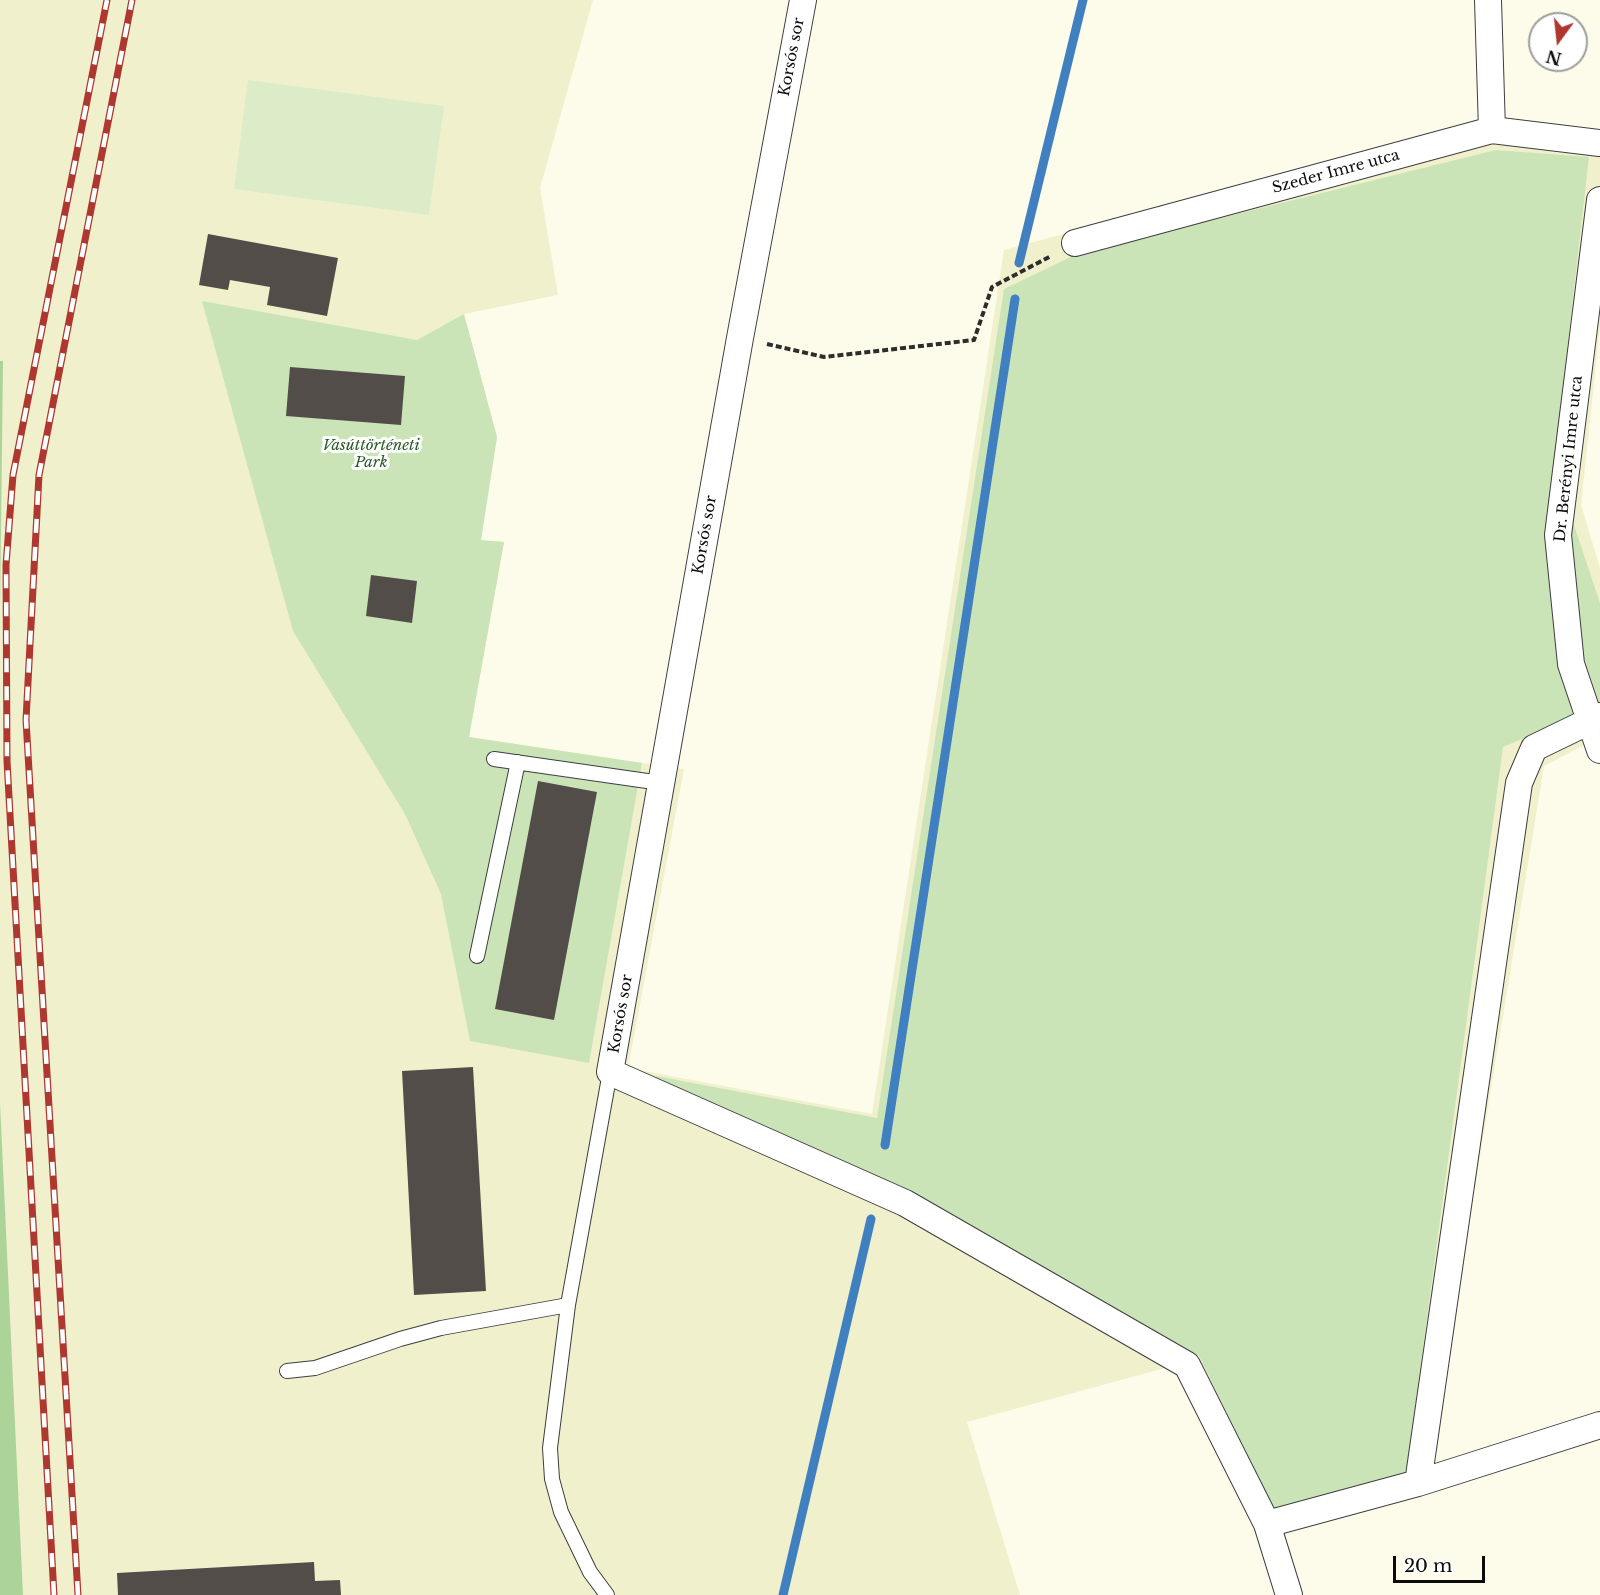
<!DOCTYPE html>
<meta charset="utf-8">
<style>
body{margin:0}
#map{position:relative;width:1600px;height:1595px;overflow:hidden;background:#fdfcea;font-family:"Libre Baskerville",serif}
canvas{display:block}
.north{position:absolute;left:1528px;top:12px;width:60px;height:60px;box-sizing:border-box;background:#fff;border:2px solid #9d9d9d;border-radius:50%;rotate:195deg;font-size:16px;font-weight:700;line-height:24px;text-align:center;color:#0b0b0b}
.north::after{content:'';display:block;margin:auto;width:21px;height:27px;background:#ae3730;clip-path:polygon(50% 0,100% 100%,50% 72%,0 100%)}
.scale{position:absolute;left:1393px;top:1556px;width:92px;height:27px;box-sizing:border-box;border:3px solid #0b0b0b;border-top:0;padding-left:8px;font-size:18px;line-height:21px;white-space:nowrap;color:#0b0b0b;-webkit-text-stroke:4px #fff;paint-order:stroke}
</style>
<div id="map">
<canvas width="1600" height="1595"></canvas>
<div class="north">N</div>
<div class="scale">20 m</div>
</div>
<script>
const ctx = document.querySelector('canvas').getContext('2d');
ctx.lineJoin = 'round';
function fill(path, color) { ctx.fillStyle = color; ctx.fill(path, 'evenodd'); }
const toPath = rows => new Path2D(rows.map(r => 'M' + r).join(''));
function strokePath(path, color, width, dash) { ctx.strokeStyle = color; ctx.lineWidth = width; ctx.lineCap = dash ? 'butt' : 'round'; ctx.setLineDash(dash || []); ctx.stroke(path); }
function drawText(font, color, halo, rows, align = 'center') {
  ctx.font = font + ' "Libre Baskerville",serif'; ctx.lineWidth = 6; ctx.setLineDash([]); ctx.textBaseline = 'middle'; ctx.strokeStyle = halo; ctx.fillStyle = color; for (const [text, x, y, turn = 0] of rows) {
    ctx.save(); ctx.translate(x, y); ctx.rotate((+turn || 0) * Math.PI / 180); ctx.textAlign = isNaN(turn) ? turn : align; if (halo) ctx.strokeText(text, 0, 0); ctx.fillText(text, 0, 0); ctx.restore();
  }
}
fill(toPath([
 [0,0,593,0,540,188,558,295,464,314,497,437,481,540,504,542,469,737,684,769,628,1068,872,1114,1004,250,1482,122,1600,131,1600,326,1581,505,1600,568,1600,737,1544,766,1425,1491,1261,1537,1176,1365,967,1422,1020,1595,0,1595]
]), '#f0f0cd');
fill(toPath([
 [1496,150,1589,157,1554,465,1600,603,1600,706,1503,747,1406,1476,1274,1508,1199,1356,914,1193,653,1087,656,1076,877,1118,1004,289,1079,253],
 [202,301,417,340,464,314,497,437,481,540,504,542,469,737,642,763,589,1063,470,1041,441,894,405,814,293,631]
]), '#cae4b8');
fill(toPath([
 [0,361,3,361,0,613],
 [0,1103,23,1595,0,1595]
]), '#acd398');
fill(toPath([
 [248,80,444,106,429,215,234,189]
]), '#dcecc8');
strokePath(toPath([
 [1019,263,1083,0],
 [885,1145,1015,299],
 [783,1595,871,1219]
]), '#4180c0', 9);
fill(toPath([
 [208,234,338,258,327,316,267,305,270,287,230,280,228,290,199,285],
 [290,367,405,376,401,425,286,416],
 [371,575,417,581,412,623,366,616],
 [538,781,597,792,554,1020,495,1009],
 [473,1067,486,1291,414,1295,402,1071],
 [314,1562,315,1581,340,1580,341,1595,118,1595,117,1573]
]), '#524d48');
const lane = toPath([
 [494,759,661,783],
 [477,956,518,762],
 [287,1371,315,1368,400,1339,441,1328,568,1305],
 [607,1595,590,1572,561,1512,552,1479,550,1448,568,1305,610,1072]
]);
const street = toPath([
 [803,0,740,338,610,1072,905,1203,1187,1365,1267,1524,1289,1595],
 [1488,0,1492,130],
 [1600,200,1558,535,1571,664,1600,750],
 [1075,243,1492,130,1600,143],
 [1418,1483,1519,783,1534,748,1600,716],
 [1267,1524,1418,1483,1600,1425]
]);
strokePath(lane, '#3e3e3e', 16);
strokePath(street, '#3e3e3e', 28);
strokePath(toPath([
 [767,344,824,357,974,340,992,287,1051,256]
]), '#2d2d2d', 4, [6, 3]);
strokePath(lane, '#fff', 14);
strokePath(street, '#fff', 26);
const rail = toPath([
 [54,1595,7,761,6,565,13,475,107,0],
 [78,1595,26,720,39,475,132,0]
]);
strokePath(rail, '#ae3730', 7);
strokePath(rail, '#fff', 4.5, [14]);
drawText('15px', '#0b0b0b', '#fff', [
 ["Korsós sor",792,57,-79],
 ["Szeder Imre utca",1336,172,-15],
 ["Dr. Berényi Imre utca",1569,459,-84],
 ["Korsós sor",705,535,-80],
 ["Korsós sor",621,1014,-80]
]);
drawText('italic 15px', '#275c22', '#fff', [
 ["Vasúttörténeti",371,446],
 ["Park",371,463]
]);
</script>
